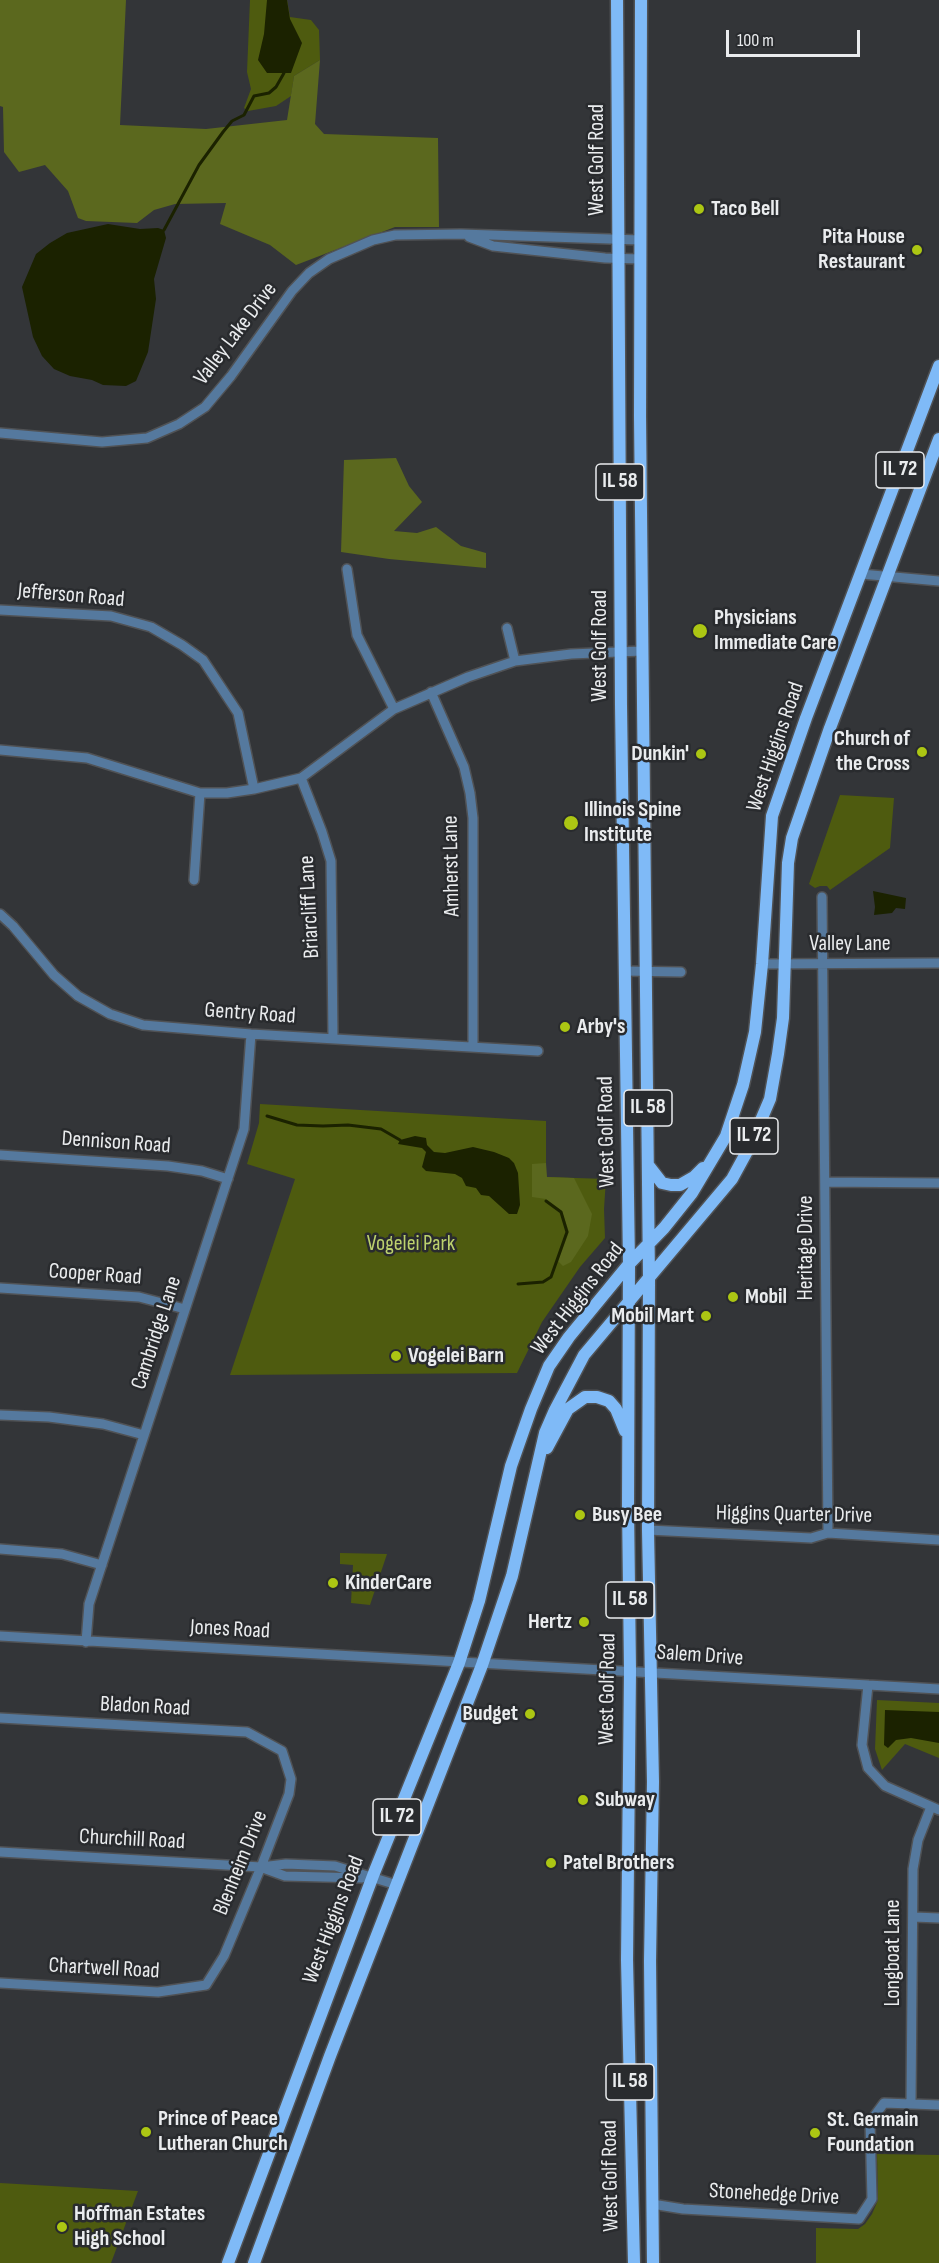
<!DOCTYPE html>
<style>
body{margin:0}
#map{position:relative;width:939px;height:2263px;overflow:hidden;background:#333538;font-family:"Sofia Sans Condensed",sans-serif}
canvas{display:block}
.scale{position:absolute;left:726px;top:30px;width:134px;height:27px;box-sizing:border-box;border:3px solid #eaecee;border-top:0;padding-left:8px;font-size:18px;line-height:21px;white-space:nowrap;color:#eaecee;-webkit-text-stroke:4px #292b2e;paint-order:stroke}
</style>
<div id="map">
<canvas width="939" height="2263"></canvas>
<div class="scale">100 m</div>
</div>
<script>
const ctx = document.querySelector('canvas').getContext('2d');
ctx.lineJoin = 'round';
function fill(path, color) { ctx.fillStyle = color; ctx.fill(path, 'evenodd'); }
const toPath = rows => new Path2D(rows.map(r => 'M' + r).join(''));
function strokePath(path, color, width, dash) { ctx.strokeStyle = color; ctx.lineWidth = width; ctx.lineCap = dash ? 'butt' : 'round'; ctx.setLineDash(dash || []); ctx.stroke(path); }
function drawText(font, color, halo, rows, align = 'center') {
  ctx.font = font + ' "Sofia Sans Condensed",sans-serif'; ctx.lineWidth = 5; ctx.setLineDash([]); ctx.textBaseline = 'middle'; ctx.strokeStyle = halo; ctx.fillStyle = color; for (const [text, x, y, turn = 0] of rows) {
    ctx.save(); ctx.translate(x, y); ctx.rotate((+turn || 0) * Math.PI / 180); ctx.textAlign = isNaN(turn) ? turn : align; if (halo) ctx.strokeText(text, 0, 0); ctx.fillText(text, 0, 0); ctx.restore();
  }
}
fill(toPath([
 [250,0,287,0,290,17,311,20,319,30,320,60,294,76,291,96,276,106,248,111,244,108,251,89,247,72],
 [840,795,894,798,890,848,830,890,827,886,820,886,815,888,809,884],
 [260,1104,546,1121,546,1177,606,1179,604,1209,605,1238,580,1267,542,1322,517,1373,230,1375,295,1179,247,1164,259,1123],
 [340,1553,387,1554,370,1605,351,1603,353,1565,340,1564],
 [877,1700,939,1703,939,1758,905,1744,882,1770,875,1749],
 [877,2154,939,2155,939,2263,816,2263,816,2228,858,2229,865,2224,872,2214,878,2200],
 [0,2183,138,2191,111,2263,0,2263]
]), '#4e5b0f');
fill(toPath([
 [0,0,126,0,120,125,206,129,287,120,294,76,320,60,315,124,324,134,438,138,439,227,395,227,296,265,270,245,220,224,226,203,175,204,154,210,137,223,86,221,78,218,68,191,45,165,19,172,4,152,3,107,0,106],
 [396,458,409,486,422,502,394,531,417,533,436,527,461,546,486,553,486,568,389,559,341,552,344,460],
 [546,1163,547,1177,574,1178,592,1214,588,1236,571,1262,563,1266,558,1261,569,1232,562,1211,546,1199,532,1197,532,1164]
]), '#5b681e');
fill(toPath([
 [267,0,287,0,290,19,302,43,291,73,267,73,258,60,264,34],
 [108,224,140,229,158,228,164,230,166,238,154,279,156,299,148,352,136,381,126,386,103,385,92,380,70,376,54,369,42,356,33,337,22,287,36,254,50,243,67,233],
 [873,891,906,898,905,909,896,908,892,913,874,915,875,907],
 [415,1136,426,1138,427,1145,434,1152,445,1153,473,1147,494,1152,509,1158,514,1163,518,1173,520,1205,517,1214,509,1214,489,1196,481,1195,476,1188,466,1186,462,1178,455,1174,426,1171,422,1167,426,1152,422,1148,398,1144,400,1140],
 [885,1710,939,1712,939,1743,911,1738,896,1740,888,1748,884,1745]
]), '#1b2200');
strokePath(toPath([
 [744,212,772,213],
 [164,230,199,165,223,132,232,121,244,115,254,96,269,93,276,87,284,73],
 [267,1116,297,1125,323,1126,348,1125,381,1129,400,1140],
 [518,1284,543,1282,551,1277,567,1232,561,1212,546,1201]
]), '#1b2200', 3);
const minor = toPath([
 [469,237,493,246,605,258,640,259],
 [0,433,102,442,147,438,179,424,205,407,231,376,292,291,309,273,329,259,373,240,395,235,461,234,640,240],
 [347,569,357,635,394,709],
 [861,574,939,581],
 [0,610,111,616,151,627,182,645,203,660,238,713,254,789],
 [507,628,515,661],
 [431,692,464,767,470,793,473,818,473,1047],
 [0,750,87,758,200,793,227,793,254,789,301,778,394,709,468,677,515,661,571,654,642,651],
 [301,778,322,832,331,861,333,1038],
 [194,880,200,793],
 [822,897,828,1533],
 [0,914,13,926,54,975,78,996,110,1014,143,1025,251,1034,538,1051],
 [762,964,939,963],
 [625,971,681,972],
 [0,1155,168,1166,202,1171,228,1179],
 [825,1182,939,1183],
 [0,1288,139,1297,185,1309],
 [0,1415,49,1417,103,1424,144,1435],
 [648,1530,811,1538,828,1533,939,1540],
 [0,1549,62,1554,102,1565],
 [0,1636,939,1689],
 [86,1642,89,1604,244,1129,251,1034],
 [868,1685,862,1745,868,1768,885,1786,939,1810],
 [0,1718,247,1732,282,1751,291,1779,289,1794,261,1867,224,1956,206,1985,158,1992,0,1983],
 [0,1852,261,1867,286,1864,335,1866,397,1885],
 [263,1868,285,1876,362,1878],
 [914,1917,939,1918],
 [911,2103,913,1869,918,1840,931,1807],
 [652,2204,683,2209,859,2219,872,2199,870,2122,884,2103,939,2105]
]);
const major = toPath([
 [617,0,621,705,629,1264,628,1506,630,1671,627,1960,634,2263],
 [641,0,640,416,649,1279,648,1530,653,1782,650,1961,653,2263],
 [648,1165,662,1183,671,1185,680,1185,694,1177,703,1168],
 [547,1448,568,1409,585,1397,597,1397,609,1401,616,1409,625,1431],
 [228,2263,374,1873,459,1663,479,1601,511,1466,531,1409,549,1366,569,1337,629,1264,664,1228,692,1193,726,1136,743,1085,755,1032,762,964,772,816,806,718,939,366],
 [254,2263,330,2056,482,1665,512,1576,545,1433,555,1410,584,1355,732,1179,750,1146,770,1099,778,1054,783,1018,788,863,792,838,830,728,939,439]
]);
strokePath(minor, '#505255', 12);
strokePath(major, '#505255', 15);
strokePath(minor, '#55799e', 9);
strokePath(major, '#7fbaf7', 12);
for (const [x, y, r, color] of [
 [699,209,6,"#acc613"],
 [917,250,6,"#acc613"],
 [700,631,8,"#acc613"],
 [922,752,6,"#acc613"],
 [701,754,6,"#acc613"],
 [571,823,8,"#acc613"],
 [565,1027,6,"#acc613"],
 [733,1297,6,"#acc613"],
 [706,1316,6,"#acc613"],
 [396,1356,6,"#acc613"],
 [580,1515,6,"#acc613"],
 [333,1583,6,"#acc613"],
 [584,1622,6,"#acc613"],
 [530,1714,6,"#acc613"],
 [583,1800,6,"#acc613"],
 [551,1863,6,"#acc613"],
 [146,2132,6,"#acc613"],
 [815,2133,6,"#acc613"],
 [62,2227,6,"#acc613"]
]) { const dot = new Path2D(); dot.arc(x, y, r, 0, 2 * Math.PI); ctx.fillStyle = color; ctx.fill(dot); strokePath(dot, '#292b2e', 2); }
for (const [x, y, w] of [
 [900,470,48],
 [620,482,48],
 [648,1108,48],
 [754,1136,48],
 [630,1600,48],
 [397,1817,48],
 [630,2082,48]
]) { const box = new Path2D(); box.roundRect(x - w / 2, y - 18, w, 36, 4.5); ctx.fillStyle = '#292b2e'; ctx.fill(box); strokePath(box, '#eaecee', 1.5); }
drawText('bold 21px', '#eaecee', null, [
 ["IL 72",900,470],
 ["IL 58",620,482],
 ["IL 58",648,1108],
 ["IL 72",754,1136],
 ["IL 58",630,1600],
 ["IL 72",397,1817],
 ["IL 58",630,2082]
]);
drawText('22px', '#eaecee', '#292b2e', [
 ["West Golf Road",597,160,-90],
 ["Valley Lake Drive",236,334,-53],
 ["Jefferson Road",71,596,5],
 ["West Golf Road",600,646,-90],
 ["West Higgins Road",776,747,-71],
 ["Amherst Lane",452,866,-91],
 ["Briarcliff Lane",310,907,-93],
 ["Valley Lane",850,944],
 ["Gentry Road",250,1014,4],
 ["West Golf Road",607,1132,-91],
 ["Dennison Road",116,1143,4],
 ["Heritage Drive",806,1248,-90],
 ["Cooper Road",95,1275,4],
 ["West Higgins Road",578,1299,-52],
 ["Cambridge Lane",157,1333,-72],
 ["Higgins Quarter Drive",794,1515,1],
 ["Jones Road",230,1630,3],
 ["Salem Drive",700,1656,4],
 ["West Golf Road",608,1689,-89],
 ["Bladon Road",145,1707,3],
 ["Churchill Road",132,1840,3],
 ["Blenheim Drive",241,1863,-68],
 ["West Higgins Road",334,1920,-69],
 ["Longboat Lane",893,1953,-90],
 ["Chartwell Road",104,1969,3],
 ["West Golf Road",611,2176,-91],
 ["Stonehedge Drive",774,2195,3]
]);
drawText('bold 22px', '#eaecee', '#292b2e', [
 ["Taco Bell",711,209],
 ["Pita House",905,237,"right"],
 ["Restaurant",905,262,"right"],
 ["Physicians",714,618],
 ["Immediate Care",714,643],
 ["Church of",910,739,"right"],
 ["the Cross",910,764,"right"],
 ["Dunkin'",689,754,"right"],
 ["Illinois Spine",584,810],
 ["Institute",584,835],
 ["Arby's",577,1027],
 ["Mobil",745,1297],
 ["Mobil Mart",694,1316,"right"],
 ["Vogelei Barn",408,1356],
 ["Busy Bee",592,1515],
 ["KinderCare",345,1583],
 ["Hertz",572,1622,"right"],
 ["Budget",518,1714,"right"],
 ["Subway",595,1800],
 ["Patel Brothers",563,1863],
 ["Prince of Peace",158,2119],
 ["Lutheran Church",158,2144],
 ["St. Germain",827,2120],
 ["Foundation",827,2145],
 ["Hoffman Estates",74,2214],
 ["High School",74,2239]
], 'left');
drawText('22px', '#bcd16d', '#292b2e', [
 ["Vogelei Park",411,1244]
]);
</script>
